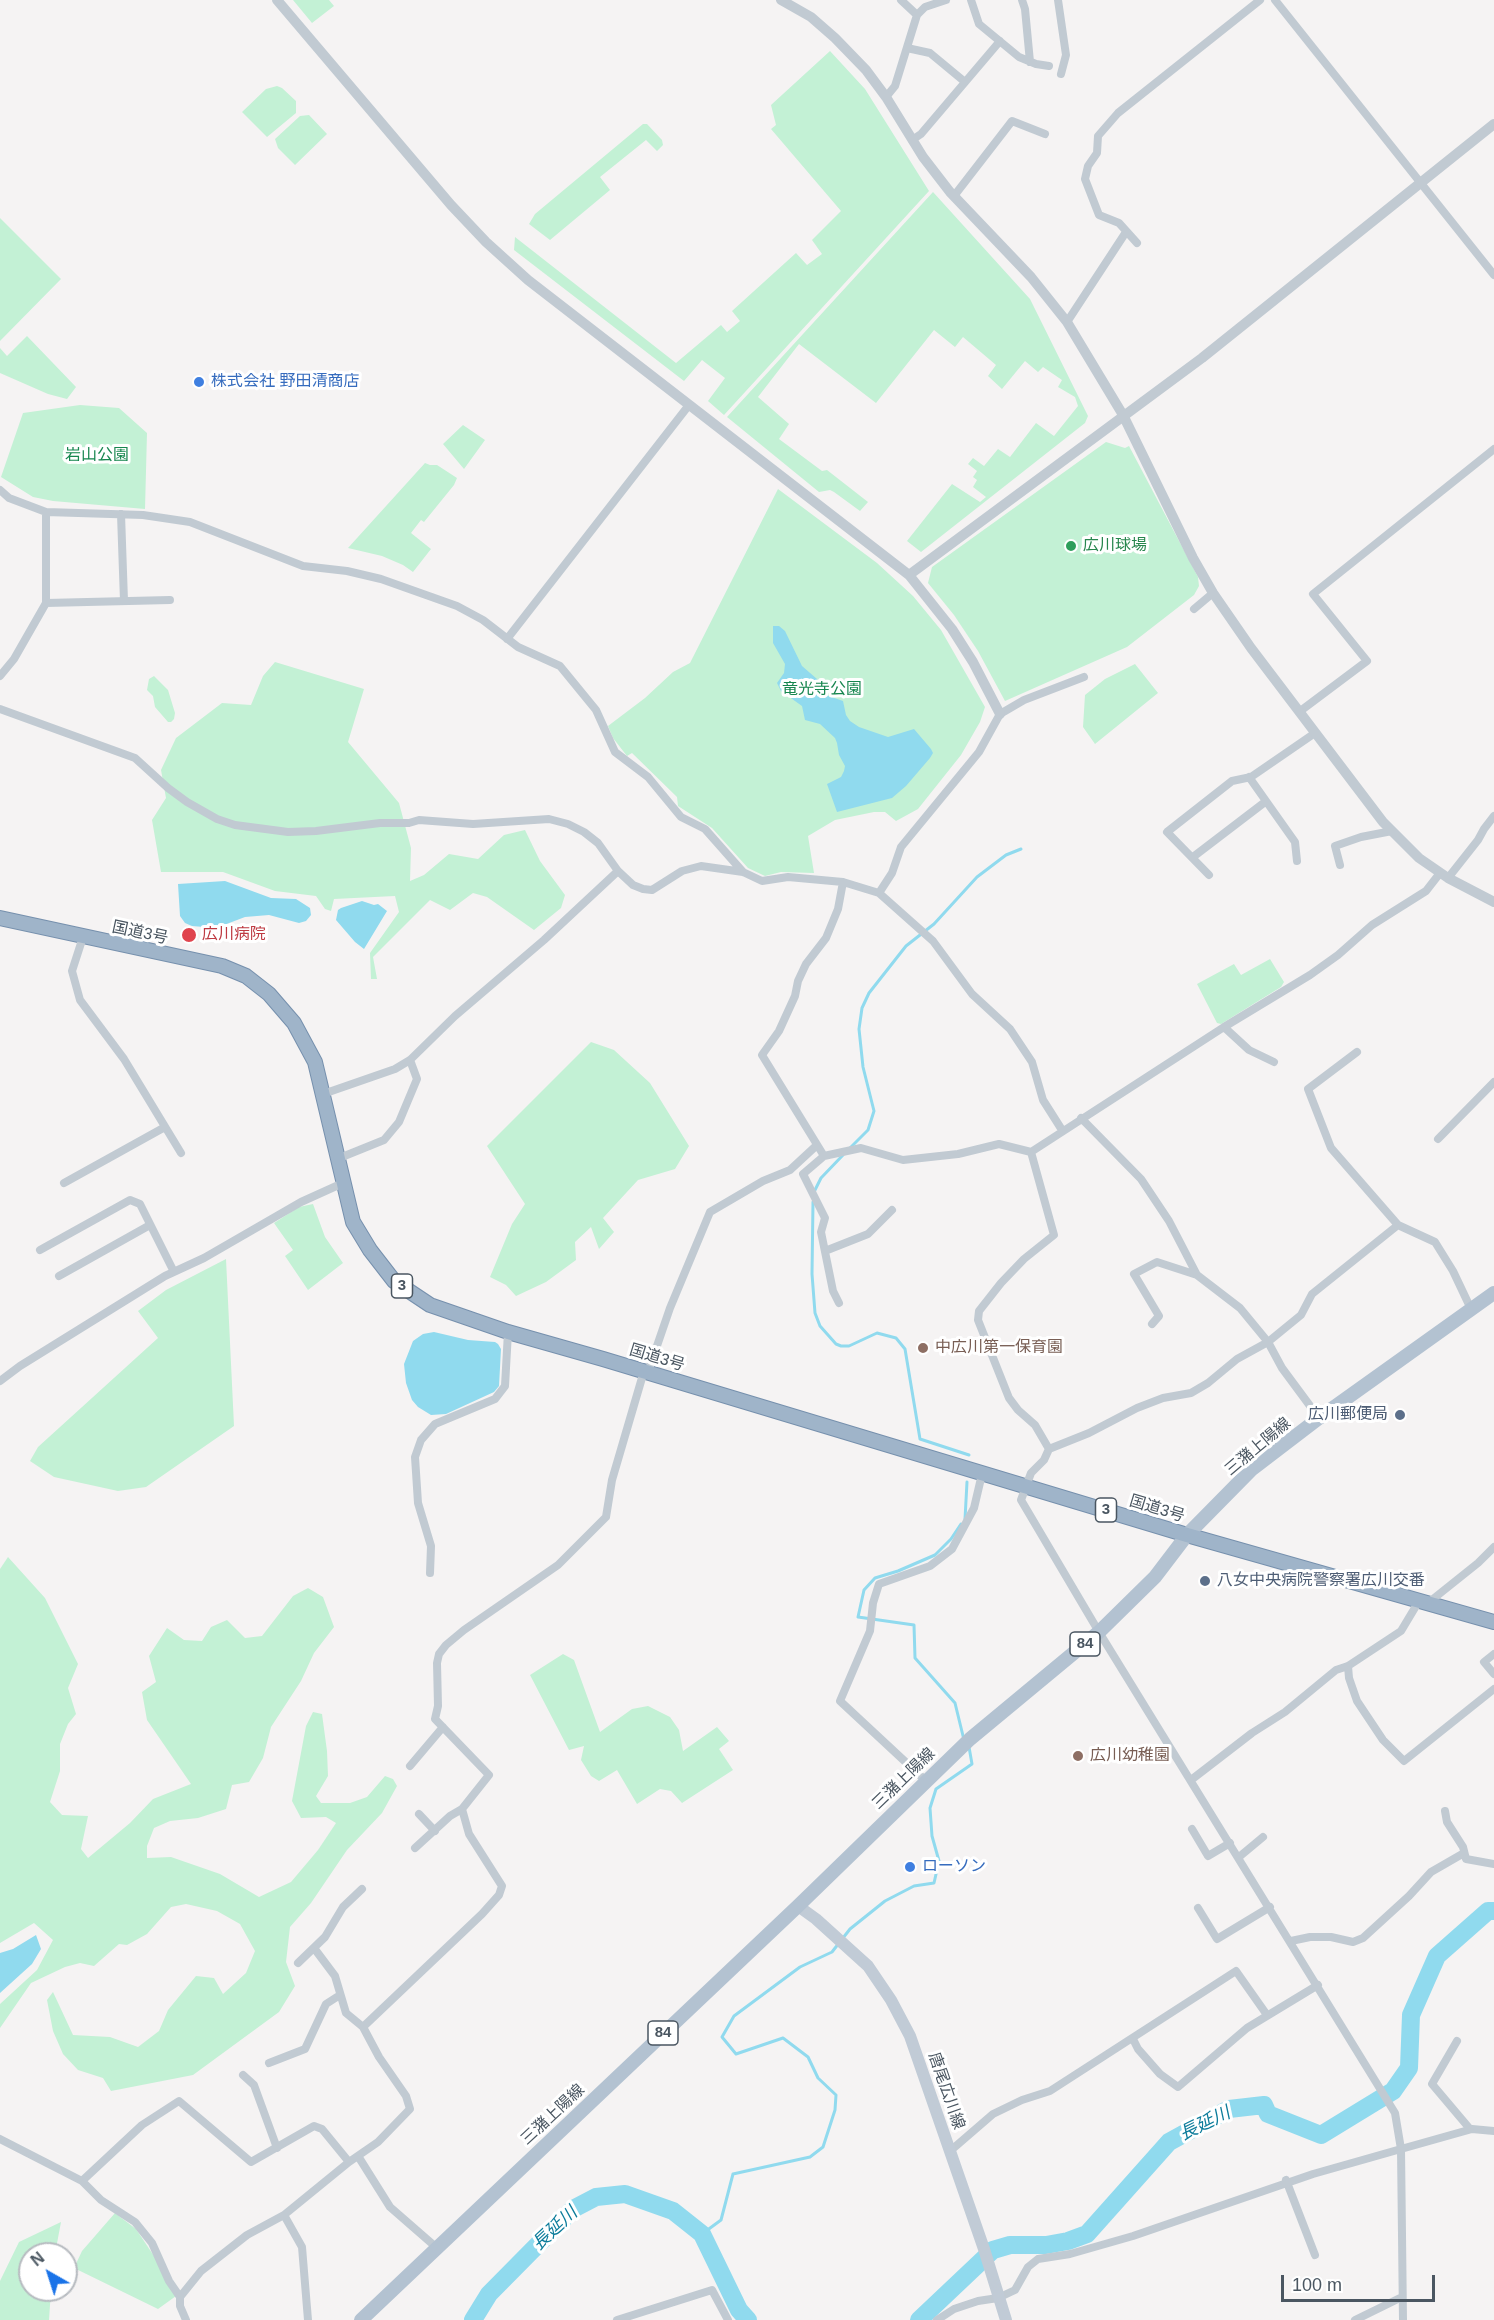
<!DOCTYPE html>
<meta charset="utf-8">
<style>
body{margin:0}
#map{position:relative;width:1494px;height:2320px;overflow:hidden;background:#f5f3f3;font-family:Helvetica,sans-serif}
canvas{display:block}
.north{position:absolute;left:18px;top:2242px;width:60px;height:60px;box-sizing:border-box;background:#fff;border:2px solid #b7bbc0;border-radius:50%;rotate:321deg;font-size:16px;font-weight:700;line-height:24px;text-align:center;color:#4a5661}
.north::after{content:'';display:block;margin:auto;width:21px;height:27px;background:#1a73e8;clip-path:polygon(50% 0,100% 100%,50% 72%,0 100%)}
.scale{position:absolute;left:1281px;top:2275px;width:154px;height:27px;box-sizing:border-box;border:3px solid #4a5661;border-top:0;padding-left:8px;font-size:18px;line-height:21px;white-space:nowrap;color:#4a5661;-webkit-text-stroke:4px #fff;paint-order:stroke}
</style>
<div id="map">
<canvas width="1494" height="2320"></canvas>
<div class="north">N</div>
<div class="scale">100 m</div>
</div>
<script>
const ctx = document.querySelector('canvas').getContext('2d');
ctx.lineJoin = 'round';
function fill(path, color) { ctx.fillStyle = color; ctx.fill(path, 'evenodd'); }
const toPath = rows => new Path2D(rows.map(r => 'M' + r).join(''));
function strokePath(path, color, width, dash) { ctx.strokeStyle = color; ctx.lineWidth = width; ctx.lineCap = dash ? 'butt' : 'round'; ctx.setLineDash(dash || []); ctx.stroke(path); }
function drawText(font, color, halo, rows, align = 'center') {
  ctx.font = font + ' Helvetica,"Noto Sans JP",sans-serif'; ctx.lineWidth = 6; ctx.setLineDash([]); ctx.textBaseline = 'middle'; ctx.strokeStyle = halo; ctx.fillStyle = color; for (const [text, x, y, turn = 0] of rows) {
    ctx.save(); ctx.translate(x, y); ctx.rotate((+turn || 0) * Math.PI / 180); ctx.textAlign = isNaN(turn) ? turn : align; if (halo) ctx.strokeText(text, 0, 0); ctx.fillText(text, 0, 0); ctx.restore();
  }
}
fill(toPath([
 [293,0,329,0,334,6,312,23],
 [830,51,865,89,929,191,724,415,708,401,725,378,702,360,684,381,514,250,515,237,676,363,721,325,727,332,740,321,732,311,796,253,807,265,822,254,812,240,841,211,771,129,776,125,771,105],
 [277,86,282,88,296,101,296,113,267,137,242,112,266,89],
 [309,115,327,134,295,165,278,148,275,139,300,116],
 [643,124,647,124,662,140,663,145,657,151,646,140,600,177,610,190,550,240,529,224,535,214],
 [933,192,1030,299,1088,416,1085,423,921,552,907,541,952,484,980,502,986,497,973,487,977,480,973,477,977,471,968,464,973,458,984,466,998,449,1010,457,1036,423,1054,436,1078,406,1075,397,1058,387,1062,380,1043,367,1038,372,1025,361,1002,389,988,376,996,365,963,337,955,347,934,330,876,403,799,344,758,397,789,424,779,439,822,471,827,470,868,502,860,511,834,492,830,490,819,492,727,417],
 [0,218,61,279,0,341],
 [27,336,76,387,67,399,48,394,0,373,0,348,7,356],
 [80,405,119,408,147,433,145,509,53,501,33,497,1,477,23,413],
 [463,425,485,440,464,469,443,444],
 [1106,442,1125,448,1129,446,1198,577,1199,586,1194,595,1127,647,1005,701,978,651,954,615,928,583,932,567],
 [425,463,430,465,437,465,457,478,454,485,424,522,421,520,411,533,431,549,413,572,403,565,382,556,348,548],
 [778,489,877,563,913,596,941,630,985,707,980,722,961,755,918,809,896,821,885,812,874,812,835,820,808,836,814,873,781,872,765,876,748,868,712,828,678,806,677,797,632,753,627,756,613,738,608,726,645,698,673,672,690,663],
 [275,662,364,689,348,742,399,803,411,848,410,881,424,875,449,854,478,859,504,835,525,830,540,861,565,895,561,908,534,930,487,897,473,893,450,910,430,900,373,957,377,979,371,979,370,953,399,912,395,896,334,899,331,911,325,909,316,896,275,891,223,872,161,872,152,820,166,798,161,770,176,738,222,703,251,705,263,676],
 [1135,664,1158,693,1095,744,1083,727,1085,695,1105,679],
 [154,676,168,690,175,713,174,719,171,722,168,722,155,707,153,696,147,690,149,679],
 [1270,959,1284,982,1281,987,1221,1024,1217,1023,1197,984,1234,964,1241,975],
 [591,1042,614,1050,650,1083,689,1146,675,1169,638,1180,603,1218,614,1232,599,1249,591,1227,575,1242,576,1260,546,1282,516,1296,506,1285,490,1277,512,1224,525,1204,487,1146],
 [313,1204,325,1237,343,1263,308,1290,285,1256,293,1250,274,1223,299,1207],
 [226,1259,234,1426,146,1487,118,1491,54,1477,30,1461,38,1447,158,1338,138,1311,166,1290],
 [8,1557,45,1598,78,1664,68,1688,76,1714,68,1724,60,1744,60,1771,50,1802,62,1815,88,1816,81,1849,88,1858,130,1823,153,1799,191,1784,147,1720,142,1692,156,1682,149,1656,167,1628,184,1640,202,1641,211,1627,227,1620,245,1638,262,1636,293,1596,308,1588,323,1597,334,1627,314,1653,301,1681,271,1727,263,1758,249,1782,232,1785,226,1809,198,1818,170,1821,154,1828,147,1846,147,1858,171,1857,220,1874,259,1897,291,1882,318,1850,336,1823,326,1817,301,1818,292,1801,306,1726,313,1712,322,1714,327,1751,328,1776,316,1796,321,1803,350,1803,367,1797,385,1776,393,1779,397,1786,382,1813,347,1850,311,1903,290,1927,286,1962,295,1986,279,2012,193,2075,111,2091,103,2078,78,2070,63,2054,53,2031,47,2000,53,1992,73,2035,110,2037,138,2047,159,2031,168,2010,196,1976,214,1978,223,1994,246,1973,255,1951,240,1924,217,1911,186,1904,171,1907,147,1934,127,1945,119,1944,94,1966,80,1963,65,1967,31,1983,0,2028,0,2004,37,1970,53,1940,34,1923,0,1943,0,1569],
 [563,1654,574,1660,600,1732,632,1709,648,1706,670,1717,679,1730,683,1751,717,1727,729,1741,719,1749,733,1770,682,1803,671,1791,660,1789,637,1804,617,1770,599,1781,591,1776,581,1760,584,1746,569,1750,530,1675],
 [115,2213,136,2229,158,2262,176,2296,158,2309,74,2268,82,2251],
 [61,2222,55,2254,30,2254,30,2290,51,2290,49,2320,0,2320,0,2281,19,2242]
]), '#c3f1d5');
fill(toPath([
 [773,626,779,626,785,631,802,666,817,679,823,694,843,701,846,715,850,721,859,727,888,737,914,729,931,749,933,753,930,758,906,786,892,798,837,812,827,784,841,777,844,771,845,766,839,755,837,743,835,738,820,724,805,720,802,706,781,691,777,683,784,673,785,664,773,643],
 [225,881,271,898,296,899,310,908,311,915,306,921,299,923,269,915,245,917,216,928,192,926,185,923,180,916,178,884],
 [362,901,374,905,378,904,387,911,364,949,355,942,336,920,338,910,341,908],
 [434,1332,468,1340,495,1342,498,1344,501,1349,499,1386,494,1392,446,1414,431,1415,418,1407,412,1400,406,1383,404,1364,413,1341,423,1334],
 [36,1935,41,1949,32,1964,0,1993,0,1953,13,1949]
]), '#90daee');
strokePath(toPath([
 [850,1148,868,1130,874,1111,863,1067,859,1029,862,1008,869,993,906,946,934,924,977,877,1006,855,1021,849],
 [814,1192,821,1178,843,1155],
 [813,1202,812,1274,815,1313,820,1326,836,1344,841,1346,849,1346,877,1333,896,1338,905,1349,920,1439,969,1455],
 [965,1519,967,1482],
 [961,1524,951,1539,935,1555,898,1571,875,1578,864,1590,858,1617,914,1625,915,1658,955,1703,964,1740],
 [843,1938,850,1929,885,1901,914,1886,934,1883,939,1861,932,1836,930,1808,936,1789,972,1764,969,1747],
 [702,2234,721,2220,733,2174,810,2157,823,2147,835,2110,836,2095,818,2078,808,2057,783,2038,736,2054,722,2037,734,2016,800,1967,832,1952,839,1943]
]), '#90daee', 3);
strokePath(toPath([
 [473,2320,489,2294,573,2209,596,2197,625,2194,673,2211,702,2234,739,2310,748,2320],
 [919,2320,993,2250,1010,2245,1046,2245,1068,2241,1087,2234,1169,2142,1229,2109,1264,2105,1268,2114,1321,2135,1393,2091,1409,2068,1411,2015,1437,1956,1488,1911,1494,1911]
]), '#90daee', 18);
const trunk = toPath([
 [0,918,222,966,246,976,269,994,294,1023,315,1062,353,1222,370,1250,394,1281,430,1305,508,1332,603,1359,1187,1535,1494,1622]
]);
strokePath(trunk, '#7690ad', 16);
strokePath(toPath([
 [901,0,917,15],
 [971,0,979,24,1019,57,1036,64,1049,66],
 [1022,0,1025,9,1030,62],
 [1058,0,1066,55,1061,74],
 [1275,0,1494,275],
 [907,48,930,53,965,82],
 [886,97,895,86,917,15,925,7,946,0],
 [912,140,921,134,1000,41],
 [954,196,1012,121,1045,134],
 [1137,243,1119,223,1099,215,1085,179,1088,166,1097,153,1098,136,1118,113,1260,0],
 [1067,322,1126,232],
 [0,490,9,498,46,512,143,515,190,522,303,566,347,571,381,579,457,606,483,620,518,647,560,666,596,710,615,752,648,777,681,817,705,829,743,872],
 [121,514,124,601],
 [46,603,170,600],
 [1194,609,1213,593],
 [507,639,689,405],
 [0,676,14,659,46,603,46,512],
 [0,709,135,758,168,788,187,802,217,819,235,825,288,832,316,831,380,823,409,823,419,820,473,824,549,819,568,824,584,832,598,843,618,871,633,885,643,889,652,890,682,871,701,866,743,872,762,881,788,877,843,882,879,893,933,941,972,994,1010,1029,1032,1062,1043,1100,1062,1130],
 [1299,712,1367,661,1313,594,1494,449],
 [1249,777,1295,842,1297,861],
 [1193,857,1265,802],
 [1340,865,1335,846,1361,837,1392,831],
 [1209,875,1167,832,1232,781,1251,777,1315,733],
 [1448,878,1478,840,1484,829,1494,816],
 [879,893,892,873,901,847,979,752,1000,714,1024,700,1084,677],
 [83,937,72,971,80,1000,124,1059,181,1153],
 [1224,1027,1249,1050,1274,1062],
 [1357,1052,1308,1089,1331,1148,1398,1225,1435,1242,1453,1271,1471,1309],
 [323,1094,395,1069,410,1060,455,1016,544,940,618,871],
 [1081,1118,1141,1179,1169,1221,1197,1275,1240,1308,1268,1342,1282,1368,1319,1418],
 [1438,1139,1494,1082],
 [1031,1152,1054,1235,1024,1259,1001,1283,979,1311,978,1320,1009,1398,1018,1410,1035,1425,1049,1449,1044,1460,1031,1473,1021,1500,1099,1632,1395,2113,1401,2149,1403,2320],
 [824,1156,762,1055,779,1031,795,996,798,981,806,964,826,938,838,909,843,882],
 [337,1159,384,1140,399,1122,417,1079,410,1060],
 [64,1183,165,1127],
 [40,1250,130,1200,140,1204,174,1272],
 [825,1251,868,1234,892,1210],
 [59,1276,150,1225],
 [839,1303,833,1291,821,1232,825,1218,803,1174,824,1156,861,1148,903,1160,958,1154,999,1144,1031,1152,1224,1027,1310,975,1338,955,1372,925,1426,891,1440,873],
 [1152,1324,1159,1316,1134,1274,1157,1262,1197,1275],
 [648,1372,670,1308,710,1212,763,1181,790,1170,817,1145],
 [0,1381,20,1366,165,1276,204,1258,301,1202,343,1183],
 [1049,1449,1089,1433,1137,1408,1163,1398,1191,1393,1208,1383,1237,1359,1268,1342,1301,1315,1312,1294,1398,1225],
 [430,1573,431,1546,418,1503,415,1457,421,1440,435,1424,495,1399,505,1386,508,1332],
 [1428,1603,1478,1563,1494,1547],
 [1494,1654,1484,1662,1494,1674],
 [1348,1666,1349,1678,1357,1701,1383,1740,1404,1761,1494,1689],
 [410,1766,443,1727],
 [1191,1780,1252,1733,1285,1712,1336,1670,1348,1666,1401,1631,1419,1601],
 [926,1781,840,1701,870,1631,873,1603,879,1584,930,1566,952,1549,974,1508,982,1474],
 [1445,1811,1447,1822,1463,1847,1466,1859,1494,1864],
 [419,1814,435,1831],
 [1192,1829,1208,1856,1230,1843],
 [415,1848,450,1816,462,1809],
 [1239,1857,1263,1837],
 [1198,1908,1217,1939,1270,1907],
 [1291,1941,1310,1937,1331,1937,1353,1942,1363,1938,1409,1896,1431,1872,1464,1853],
 [298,1963,325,1937,343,1907,362,1889],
 [363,2027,482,1914,499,1895,502,1886,469,1834,462,1809,489,1775,435,1719,438,1706,437,1663,439,1654,446,1645,464,1630,558,1565,606,1517,612,1480,644,1371],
 [1133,2039,1138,2049,1160,2074,1178,2087,1247,2028,1318,1985],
 [1457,2041,1432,2084,1470,2129],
 [269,2063,305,2049,326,2004,340,1995],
 [243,2075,254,2085,277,2148],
 [0,2139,82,2181,101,2200,135,2222,152,2243,169,2281,180,2297],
 [949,2152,993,2114,1022,2100,1050,2091,1236,1971,1267,2015],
 [358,2156,390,2207,437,2248],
 [1286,2180,1315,2255],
 [82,2181,142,2125,179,2101,251,2162,314,2126,322,2129,349,2162],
 [284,2215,302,2247,308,2320],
 [186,2320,180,2306,180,2297,201,2271,247,2235,284,2215,349,2162,378,2142,410,2109,406,2096,379,2057,363,2027,346,2013,335,1976,314,1948],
 [617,2320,712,2290,728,2320],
 [937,2320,954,2309,978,2301,998,2298,1015,2290,1028,2267,1038,2259,1070,2254,1133,2236,1313,2174,1401,2149,1472,2129,1494,2131],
 [1355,2320,1402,2297]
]), '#c1cad2', 8);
strokePath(toPath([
 [277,0,451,205,486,242,528,280,909,575,952,629,973,662,1000,714],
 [781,0,811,17,835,38,866,70,886,97,923,157,950,192,1031,277,1067,322,1123,415,1193,558,1213,593,1251,648,1383,822,1419,858,1448,878,1494,902],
 [909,575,1202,358,1494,124]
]), '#c1cad2', 10);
strokePath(toPath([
 [798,1906,816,1919,868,1966,891,2000,910,2036,984,2249,1006,2320]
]), '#c1cbd6', 12);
strokePath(toPath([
 [361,2320,798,1906,970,1739,1099,1632,1155,1577,1187,1535,1251,1470,1319,1418,1494,1293]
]), '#b3c2d1', 14);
strokePath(trunk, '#9fb4c9', 14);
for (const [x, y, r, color] of [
 [199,382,6,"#3f7fe0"],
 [1071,546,6,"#2e9e5b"],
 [189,935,8,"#e0444e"],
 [923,1348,6,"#8d6e63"],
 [1400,1415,6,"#5c6f8a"],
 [1205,1581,6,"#5c6f8a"],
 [1078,1756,6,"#8d6e63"],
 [910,1867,6,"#3f7fe0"]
]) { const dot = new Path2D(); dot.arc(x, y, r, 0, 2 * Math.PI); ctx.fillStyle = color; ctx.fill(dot); strokePath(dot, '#fff', 2); }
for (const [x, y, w] of [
 [402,1286,21],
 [1106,1510,21],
 [1085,1644,30],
 [663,2033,30]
]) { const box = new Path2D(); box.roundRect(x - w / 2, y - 12, w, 24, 4.5); ctx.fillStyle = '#fff'; ctx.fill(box); strokePath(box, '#4a5661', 1.5); }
drawText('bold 15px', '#4a5661', null, [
 ["3",402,1286],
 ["3",1106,1510],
 ["84",1085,1644],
 ["84",663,2033]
]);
drawText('16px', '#366cbe', '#fff', [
 ["株式会社 野田清商店",211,382],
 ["ローソン",922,1867]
], 'left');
drawText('16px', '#17864f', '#fff', [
 ["岩山公園",97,456],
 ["竜光寺公園",822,690]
]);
drawText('16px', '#27864d', '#fff', [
 ["広川球場",1083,546]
], 'left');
drawText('16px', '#4a5661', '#fff', [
 ["国道3号",140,933,12],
 ["国道3号",657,1358,17],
 ["三潴上陽線",1258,1447,-40],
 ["国道3号",1157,1509,17],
 ["三潴上陽線",904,1779,-44],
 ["唐尾広川線",946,2091,71],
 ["三潴上陽線",553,2115,-43]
]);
drawText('16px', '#be3a42', '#fff', [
 ["広川病院",202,935]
], 'left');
drawText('16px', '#785e54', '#fff', [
 ["中広川第一保育園",935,1348],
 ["広川幼稚園",1090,1756]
], 'left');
drawText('16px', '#4e5e75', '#fff', [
 ["広川郵便局",1388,1415],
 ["八女中央病院警察署広川交番",1217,1581,"left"]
], 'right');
drawText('italic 18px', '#0c7c9b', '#fff', [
 ["長延川",1205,2124,-26],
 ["長延川",555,2229,-43]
]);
</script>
